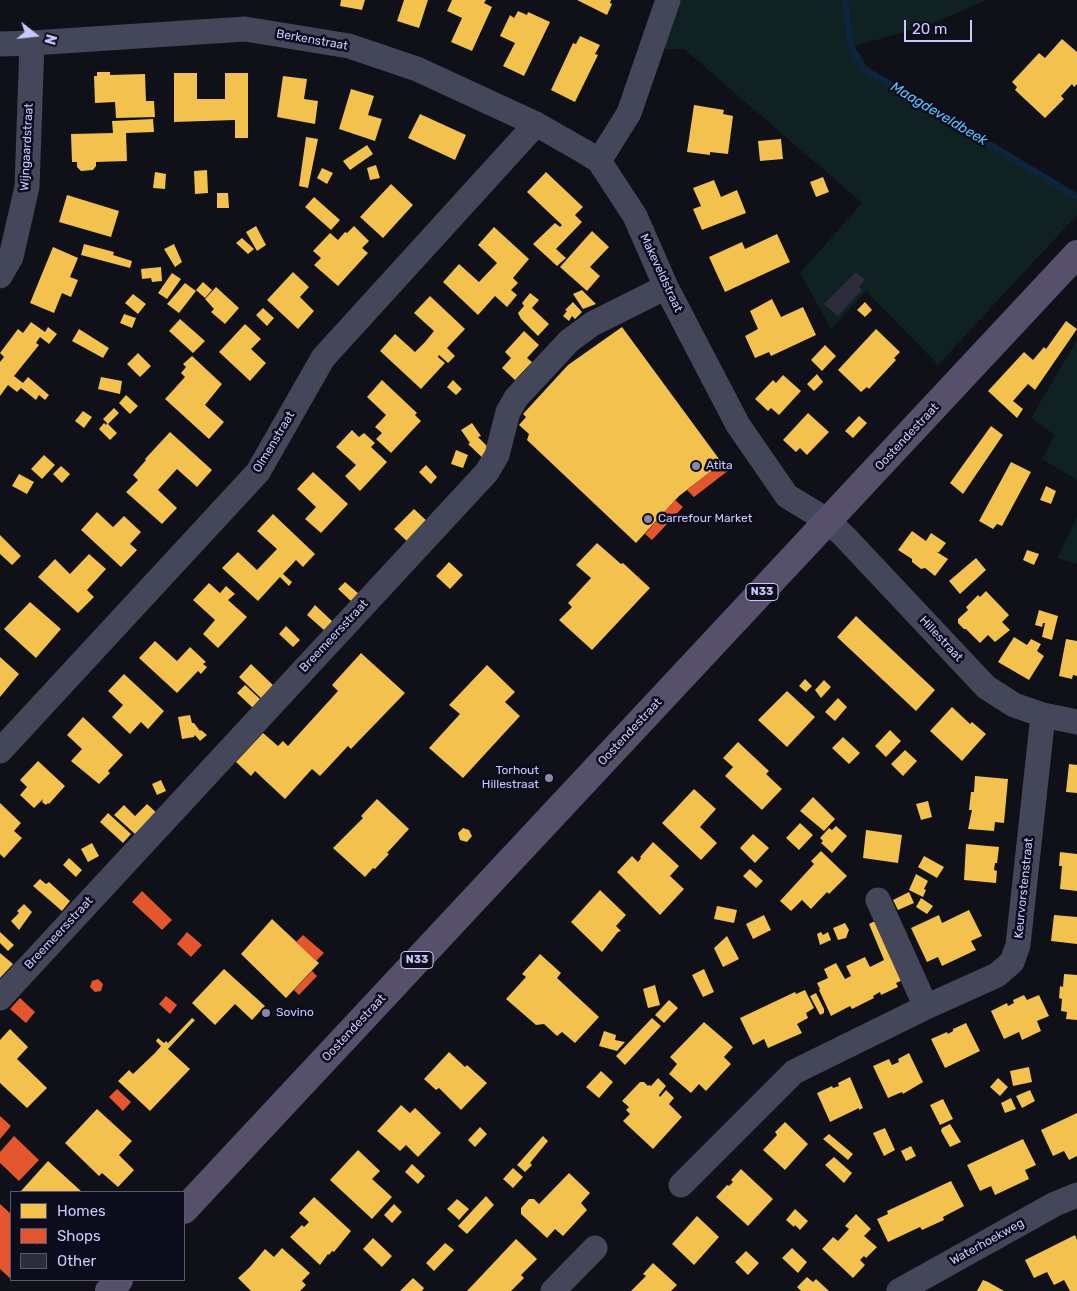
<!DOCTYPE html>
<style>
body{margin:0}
#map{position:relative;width:1077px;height:1291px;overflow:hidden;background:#101018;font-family:Rubik,sans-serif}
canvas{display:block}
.legend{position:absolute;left:10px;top:1191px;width:175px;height:90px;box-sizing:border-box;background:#0d0c1c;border:1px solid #585876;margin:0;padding:6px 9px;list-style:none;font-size:15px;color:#c9c9fd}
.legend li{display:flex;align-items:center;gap:10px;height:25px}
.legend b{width:25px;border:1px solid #585876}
.north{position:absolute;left:10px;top:10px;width:50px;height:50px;-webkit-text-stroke:4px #0d0c1c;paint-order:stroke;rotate:106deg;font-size:14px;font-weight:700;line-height:20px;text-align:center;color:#c9c9fd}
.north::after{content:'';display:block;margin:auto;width:18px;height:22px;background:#c9c9fd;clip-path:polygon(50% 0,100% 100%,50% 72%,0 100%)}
.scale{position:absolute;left:904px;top:20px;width:68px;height:22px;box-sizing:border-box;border:2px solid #c9c9fd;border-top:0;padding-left:6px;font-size:15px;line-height:18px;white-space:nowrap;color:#c9c9fd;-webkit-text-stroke:4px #0d0c1c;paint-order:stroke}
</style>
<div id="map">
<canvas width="1077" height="1291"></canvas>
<ul class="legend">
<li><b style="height:14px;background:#f2c14e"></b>Homes</li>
<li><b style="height:14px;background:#e4572e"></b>Shops</li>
<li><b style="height:14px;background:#2d2c3c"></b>Other</li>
</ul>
<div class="north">N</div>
<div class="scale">20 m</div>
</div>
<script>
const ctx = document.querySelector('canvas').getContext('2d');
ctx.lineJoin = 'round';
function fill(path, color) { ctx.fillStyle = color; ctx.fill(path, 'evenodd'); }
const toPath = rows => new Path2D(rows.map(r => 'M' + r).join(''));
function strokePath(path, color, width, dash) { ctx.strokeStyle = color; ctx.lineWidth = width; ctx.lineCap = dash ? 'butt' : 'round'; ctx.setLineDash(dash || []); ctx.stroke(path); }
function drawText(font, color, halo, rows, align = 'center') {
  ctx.font = font + ' Rubik,sans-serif'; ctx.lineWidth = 5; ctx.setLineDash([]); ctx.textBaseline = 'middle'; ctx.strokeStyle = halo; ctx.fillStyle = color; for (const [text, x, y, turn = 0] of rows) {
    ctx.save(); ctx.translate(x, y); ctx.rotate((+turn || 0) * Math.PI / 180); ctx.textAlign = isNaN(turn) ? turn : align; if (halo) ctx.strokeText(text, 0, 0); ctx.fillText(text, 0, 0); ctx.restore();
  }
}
fill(toPath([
 [676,0,987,0,926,26,851,47,864,69,1077,197,1077,215,938,365,866,291,831,329,800,273,862,203,684,49,663,49],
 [1077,340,1077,480,1042,459,1055,435,1031,418],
 [1077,517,1077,564,1057,558]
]), '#0f2221');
fill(toPath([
 [341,0,365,0,362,10,340,6],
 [404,0,428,0,419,28,397,21],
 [452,0,486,0,484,3,492,7,472,51,451,42,462,18,447,11],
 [577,0,611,0,610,3,612,4,607,15],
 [518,11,527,15,528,12,550,22,524,76,503,66,515,43,500,36,510,15,514,18],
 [580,36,600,45,595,54,598,55,575,102,551,90,573,43,576,44],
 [1062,39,1077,52,1077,84,1074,87,1072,84,1061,96,1064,99,1045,118,1015,90,1017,87,1012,82,1039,53,1045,58],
 [97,72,110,72,110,75,145,74,146,101,154,101,155,117,116,118,115,102,95,103,94,76,97,76],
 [174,73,197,73,197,99,225,99,225,73,248,73,248,138,235,138,235,120,174,122],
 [283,76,307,79,304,99,318,101,315,124,277,117],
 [351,89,374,96,368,115,382,119,375,141,339,129],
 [694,105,724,110,723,114,733,116,728,154,710,152,710,155,687,152],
 [420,114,466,135,455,160,408,138],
 [153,119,154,132,126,133,127,161,96,162,96,166,93,170,81,171,77,167,77,162,72,162,71,134,113,133,112,121],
 [306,137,318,139,308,188,299,186],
 [781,139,783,159,760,161,758,141],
 [367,145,373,154,350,170,343,161],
 [376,165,380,178,370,180,367,168],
 [322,168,333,173,327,184,317,178],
 [207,170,208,193,195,194,194,171],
 [155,172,166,174,165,189,153,188],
 [546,172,583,207,575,215,582,222,556,249,566,258,557,266,533,244,555,223,560,227,562,225,527,192],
 [823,177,829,192,816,197,810,182],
 [714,180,721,197,737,190,746,213,702,230,693,209,701,206,693,188],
 [391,184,413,205,383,238,360,217],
 [217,193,228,193,229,208,217,208],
 [67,195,119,211,111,237,59,222],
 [314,197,340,220,331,230,305,207],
 [256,226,266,245,257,251,246,232],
 [354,226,369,241,362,248,368,253,338,286,314,265,321,258,313,251,330,233,338,240,345,232,347,233],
 [494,227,529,259,513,278,518,283,511,290,517,295,507,307,495,296,478,315,443,282,459,264,479,282,497,263,478,245],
 [592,231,609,247,590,267,600,276,587,291,560,267],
 [777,234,790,262,725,292,709,257,742,242,745,249],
 [242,238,254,249,248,254,236,243],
 [84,244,114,252,113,255,132,261,130,268,81,255],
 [174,244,182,262,175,267,164,249],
 [53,247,78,258,70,277,78,280,71,297,62,293,54,313,30,303],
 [161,267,162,281,152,282,151,278,142,279,141,269],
 [293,272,309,287,300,297,314,311,298,329,267,300],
 [172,273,181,279,167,299,158,293],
 [203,282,212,290,205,298,196,290],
 [185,283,196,291,179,313,167,304],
 [216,287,239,308,225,324,211,312,214,309,205,299],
 [582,290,596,304,583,309,573,294],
 [530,293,539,300,532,308,549,324,538,336,521,319,518,313,524,306,522,303],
 [133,294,146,304,138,314,125,303],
 [430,296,465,329,447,348,455,356,448,363,439,355,438,357,445,363,421,389,380,351,395,334,415,352,425,342,434,331,414,313],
 [772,299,781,317,803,307,816,335,771,356,769,352,755,358,745,336,758,329,750,311],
 [573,302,582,312,575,319,572,316,569,321,563,316,567,311,565,310],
 [865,302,872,310,865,317,857,310],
 [263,308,274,318,267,326,256,315],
 [124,314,136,318,132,328,120,323],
 [180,319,205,341,193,353,169,331],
 [1066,321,1077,329,1035,390,1028,384,1013,401,1023,409,1017,418,988,391,1024,352,1033,360,1044,347,1046,349],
 [31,322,45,332,48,327,57,334,49,344,40,337,36,343,39,345,14,376,23,383,28,377,49,395,45,400,39,395,36,400,21,388,17,392,8,385,0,396,0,362,4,357,0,353,18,329,23,333],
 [245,324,261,339,251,349,266,363,250,381,219,352],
 [622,327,722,463,679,496,636,543,527,440,529,434,519,425,526,417,523,414,568,365],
 [79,329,109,348,103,358,72,341],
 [876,329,900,352,894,358,896,360,869,389,867,387,861,392,838,370],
 [524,331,539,345,527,358,532,362,515,380,502,368,511,358,505,352],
 [825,345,836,356,822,371,811,360],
 [138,353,151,366,140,377,127,364],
 [192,356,222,384,205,405,224,422,209,439,165,399,185,377,181,373,186,367,183,364],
 [817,374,823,382,814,391,807,384],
 [783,375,801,391,779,415,771,408,768,411,755,399,773,380,776,383],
 [101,377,122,381,120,394,98,389],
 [382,380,417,413,415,415,421,421,391,453,376,439,382,433,375,427,386,415,367,397],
 [453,380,462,389,456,395,447,387],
 [126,395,138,406,130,414,119,403],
 [114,408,119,413,108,424,103,419],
 [83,411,92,417,84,428,75,421],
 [808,413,829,432,807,455,800,448,796,452,783,440],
 [859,416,867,423,853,438,845,431],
 [104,423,106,425,107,423,117,433,110,440,99,429],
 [472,423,481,436,478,437,489,448,487,462,468,444,470,443,461,430],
 [991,426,1003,435,963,494,950,483],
 [352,430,359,437,364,433,375,443,371,447,387,462,360,491,345,476,356,465,336,447],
 [170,432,212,470,197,487,177,469,167,480,158,490,177,508,162,524,126,492,138,480,133,475,146,460,145,459],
 [456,450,468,455,463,468,451,464],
 [44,455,55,465,42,479,31,469],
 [1011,462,1031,472,1002,526,997,524,993,529,979,521],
 [426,465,437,477,431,484,419,472],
 [61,466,70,474,62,483,53,474],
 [313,472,348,504,321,533,305,519,316,507,297,489],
 [19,474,34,482,27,494,12,486],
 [1046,486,1056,491,1051,504,1040,500],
 [414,509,429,523,410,544,394,529],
 [97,512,113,527,124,516,141,532,130,544,137,550,121,567,81,530],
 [273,514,315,554,303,567,296,560,283,574,292,582,289,586,280,577,258,601,222,568,238,552,257,570,277,549,257,531],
 [912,531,926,541,931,533,946,543,939,552,937,552,948,559,935,576,925,568,921,569,912,562,912,559,898,550],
 [0,535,21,556,12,565,0,554],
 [597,543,621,564,623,563,650,588,592,650,559,620,572,607,568,603,591,578,576,565],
 [1027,550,1039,554,1034,565,1023,560],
 [89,554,106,569,87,590,94,597,78,613,38,577,55,559,70,574],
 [976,558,986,570,960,594,949,581],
 [449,562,463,575,450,589,436,576],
 [345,582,359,594,352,602,338,589],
 [209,583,220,593,226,586,235,594,228,600,247,617,218,648,203,634,215,620,193,600],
 [986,591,1009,615,1002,622,1010,630,995,642,988,635,980,643,966,629,964,629,958,623,958,619,968,610,966,607,978,595,980,597],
 [30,602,61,629,36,658,4,629],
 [315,605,333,622,325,631,307,615],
 [1039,610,1058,616,1052,640,1042,637,1045,623,1043,623,1042,627,1035,625],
 [856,616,935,690,916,711,837,637],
 [286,626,300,640,293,647,279,634],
 [1014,637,1027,645,1031,639,1041,644,1037,651,1044,656,1029,680,998,662],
 [1066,639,1077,641,1077,676,1073,675,1072,679,1059,676],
 [155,641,177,661,190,647,206,662,203,664,207,667,201,674,198,671,177,693,139,658],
 [361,653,405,693,351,749,348,746,320,776,312,769,285,799,255,771,251,776,236,762,263,733,278,746,283,741,288,746,338,691,332,685],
 [0,657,19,674,0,697],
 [251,664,274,686,262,699,239,677],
 [487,665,515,692,505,702,520,716,463,778,429,748,460,714,449,705],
 [124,674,164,711,148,729,141,722,130,734,112,717,123,705,108,691],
 [805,679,812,686,806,692,799,686],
 [824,680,831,687,821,698,815,690],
 [245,685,261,700,253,708,237,693],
 [787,691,815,717,787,747,758,720],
 [838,698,847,707,835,721,825,712],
 [952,707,969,723,970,724,972,722,986,734,962,761,930,731],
 [190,715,192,723,194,723,200,731,201,730,207,735,200,741,195,735,194,737,182,739,178,717],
 [83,717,123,755,108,771,110,773,99,784,71,761,82,749,67,735],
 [890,730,901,741,886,757,875,746],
 [843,737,860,753,849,764,832,748],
 [738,742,769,771,766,774,782,789,762,810,725,776,733,767,723,758],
 [905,750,917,761,903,776,891,764],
 [38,761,65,786,49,804,48,803,46,805,42,802,43,799,34,808,20,795,27,787,20,780],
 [1069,764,1077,765,1077,793,1066,792],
 [975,776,1008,779,1004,823,995,822,994,831,968,829,972,810,969,810,971,792,974,792],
 [161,780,166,791,157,795,152,784],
 [694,789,716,809,700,827,717,843,701,860,662,823],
 [813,797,835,819,824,831,800,811],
 [377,799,409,829,387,853,389,854,375,869,373,868,365,877,333,848,363,818,361,816],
 [928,801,932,817,921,820,916,804],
 [0,803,21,823,14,831,22,838,4,858,0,854],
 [147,804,159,815,135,834,114,815,124,805,135,816],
 [108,813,131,834,123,843,100,822],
 [800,823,813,835,799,850,786,838],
 [836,826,847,836,832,853,821,843,823,841,820,838,829,828,832,830],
 [463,828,469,830,472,836,467,842,460,840,458,833],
 [866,830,902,835,898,863,863,858],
 [753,834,769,848,755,863,740,848],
 [653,842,679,866,670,876,684,889,660,915,617,872,632,856,638,862,641,858,640,857],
 [92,843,99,856,88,862,81,849],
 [966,844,999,847,997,863,995,863,994,870,997,871,996,883,964,880],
 [821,851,847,876,829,894,827,892,811,909,802,900,791,911,780,901,814,864,811,861],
 [1060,852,1077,854,1077,891,1060,889,1062,866,1059,866],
 [924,856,944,867,937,878,918,867],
 [69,858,82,870,76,877,63,865],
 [750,869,763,881,756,888,743,876],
 [916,874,928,881,924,889,926,890,923,897,909,890],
 [40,879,46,884,49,882,70,901,62,911,33,886],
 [600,890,626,915,616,926,621,931,618,932,602,952,571,922],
 [909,892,914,903,898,910,893,900],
 [921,898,933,906,927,914,916,907],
 [24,904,32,912,19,930,11,921,19,913,17,911],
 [717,906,737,910,734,923,714,919],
 [969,910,982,936,971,941,976,950,942,966,938,957,927,962,911,928,939,915,942,923],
 [764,915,771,930,753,939,746,924],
 [1054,915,1077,917,1077,944,1051,941],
 [272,919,319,963,286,998,241,954],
 [877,920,905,979,896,983,898,987,881,995,880,992,873,996,874,998,852,1009,850,1006,831,1016,819,990,820,989,817,983,828,978,824,969,836,963,845,979,851,976,846,966,865,957,870,967,884,960,869,924],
 [845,923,849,930,846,938,838,940,833,928],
 [0,932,14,945,8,951,0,943],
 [821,932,823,935,828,932,831,940,820,945,817,934],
 [727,936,739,959,723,967,714,948],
 [0,953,13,964,0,978],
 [540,954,561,973,557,978,599,1017,575,1043,562,1032,557,1036,544,1024,536,1025,506,999,526,977,522,974],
 [224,969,265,1006,252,1020,235,1004,215,1025,192,1003],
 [704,969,714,992,703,997,692,975],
 [1064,974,1077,975,1077,1020,1066,1019,1067,1012,1061,1011,1062,999,1059,998,1060,986,1063,987],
 [655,985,660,1005,648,1008,643,989],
 [805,990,814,1008,806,1013,808,1018,797,1024,802,1033,768,1048,764,1039,753,1045,740,1018,795,992,796,994],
 [816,993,824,1009,824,1013,820,1015,810,996],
 [1024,995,1027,1000,1039,995,1049,1016,1037,1021,1041,1031,1022,1040,1019,1032,1004,1039,991,1011,1007,1003,1008,1006,1014,1003,1013,1000],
 [669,1000,678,1008,664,1023,655,1015],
 [192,1018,195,1020,168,1049,190,1069,150,1111,118,1081,129,1070,133,1074,155,1053,161,1046,156,1041,158,1038,164,1043,166,1041,168,1043],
 [652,1018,661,1026,625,1065,616,1056],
 [704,1022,733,1047,724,1057,731,1064,706,1091,699,1084,691,1093,669,1074,677,1064,670,1057],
 [966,1023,980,1051,945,1068,931,1039,947,1032,948,1034,953,1031,953,1029],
 [10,1029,28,1047,17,1059,47,1088,27,1108,0,1083,0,1040],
 [604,1031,616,1035,615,1040,625,1042,617,1051,599,1046],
 [449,1052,465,1067,467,1065,487,1083,461,1110,439,1088,436,1090,424,1079],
 [909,1053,923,1082,903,1094,902,1092,888,1098,873,1066,889,1059,892,1065,899,1062,898,1059],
 [1029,1067,1032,1082,1013,1086,1010,1071],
 [601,1071,613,1082,599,1098,586,1087],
 [850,1077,863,1108,859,1110,859,1108,830,1122,817,1093,832,1086,833,1088,839,1086,838,1083],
 [658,1078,666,1086,659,1095,660,1097,666,1090,674,1098,669,1104,682,1117,653,1149,623,1121,630,1114,626,1110,629,1107,622,1101,640,1082,644,1082,648,1086,649,1085,651,1086],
 [998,1078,1008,1087,1000,1096,990,1087],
 [1030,1090,1035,1101,1022,1108,1016,1096],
 [1011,1098,1016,1109,1005,1113,1001,1103],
 [943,1099,953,1119,940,1125,930,1105],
 [401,1105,410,1113,415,1108,441,1133,418,1157,406,1145,400,1151,377,1131],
 [97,1109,132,1141,119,1155,134,1170,118,1187,102,1173,99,1176,65,1143],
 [1077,1113,1077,1156,1069,1160,1064,1151,1053,1156,1041,1130],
 [785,1122,808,1144,785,1170,763,1150,777,1135,775,1132],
 [950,1124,961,1142,950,1147,941,1131,942,1128],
 [480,1127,487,1134,475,1147,468,1140],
 [885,1128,895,1150,884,1156,873,1133],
 [829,1134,853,1154,848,1160,823,1139],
 [543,1136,548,1141,530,1163,532,1165,525,1172,517,1165],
 [1023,1139,1036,1165,1025,1170,1029,1179,995,1195,991,1186,980,1191,967,1165],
 [911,1146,916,1156,906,1161,901,1151],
 [358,1150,380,1171,372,1179,392,1197,372,1219,330,1180],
 [834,1157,852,1173,844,1183,825,1165],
 [48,1161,82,1192,23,1192,21,1191],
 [412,1164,425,1176,418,1184,405,1172],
 [513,1168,523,1177,513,1188,503,1179],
 [741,1169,773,1199,748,1226,716,1197,727,1185,729,1186,733,1182,731,1180],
 [569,1173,590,1193,581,1203,587,1210,563,1236,555,1229,547,1238,521,1214,521,1208,529,1199,534,1199,539,1204],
 [951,1181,964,1206,943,1217,944,1220,922,1230,920,1227,888,1242,877,1219,888,1214,887,1211],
 [486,1196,494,1205,467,1234,458,1226],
 [314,1197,351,1231,334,1252,332,1251,329,1255,328,1254,320,1265,290,1237,302,1225,304,1227,309,1222,299,1213],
 [457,1199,469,1209,459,1220,447,1209],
 [394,1204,402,1212,392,1223,384,1215],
 [795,1209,808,1221,800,1230,795,1225,794,1227,786,1220],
 [856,1214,871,1229,864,1236,877,1247,866,1258,864,1256,860,1260,865,1265,853,1278,822,1249,833,1237,838,1241,849,1229,845,1226],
 [697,1216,719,1237,694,1265,672,1244],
 [1075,1235,1077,1240,1077,1291,1070,1291,1064,1280,1054,1285,1047,1272,1034,1278,1025,1260],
 [373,1238,392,1256,382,1267,363,1249],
 [516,1239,537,1259,521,1275,524,1278,511,1291,467,1291],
 [445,1243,454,1250,434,1271,426,1263],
 [282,1248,310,1273,302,1281,306,1285,300,1291,251,1291,238,1278,250,1267,265,1249,274,1257],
 [792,1248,807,1262,798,1273,782,1258],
 [746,1251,759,1263,748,1275,735,1262],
 [653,1263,677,1285,671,1291,631,1291,646,1276,643,1274],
 [807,1277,813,1282,816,1279,829,1291,801,1291,797,1287],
 [413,1278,424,1288,422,1291,400,1291],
 [983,1280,988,1282,1004,1291,977,1291]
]), '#f2c14e');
fill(toPath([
 [722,463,729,470,694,497,687,490],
 [675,500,683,507,652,540,645,534],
 [142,891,172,920,162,930,132,902],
 [187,932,202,945,191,957,177,944],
 [303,935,324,953,316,961,296,942],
 [312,971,317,976,299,995,294,990],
 [98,979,103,984,101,991,95,992,90,987,92,981],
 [166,996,177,1005,170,1014,159,1004],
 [20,998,35,1012,26,1023,10,1009],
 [117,1089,131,1102,123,1111,109,1097],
 [0,1116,11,1126,0,1139],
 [14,1136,39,1160,19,1181,0,1163,0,1152],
 [0,1204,11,1214,11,1279,0,1269]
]), '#e4572e');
strokePath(toPath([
 [845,0,851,47,864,69,1077,197]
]), '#0d243b', 7);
fill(toPath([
 [856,272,865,280,859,287,862,290,838,316,824,304]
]), '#2d2c3c');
strokePath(toPath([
 [0,44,32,43,245,29,349,46,417,69,536,124,585,152,599,161,635,216,666,287,738,425,787,496,828,521,844,536,986,687,1014,705,1043,715,1077,722],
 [599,161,629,113,668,0],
 [0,276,11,257,27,187,32,43],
 [0,751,258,472,323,358,536,124],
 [878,900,926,1007],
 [0,998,487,472,497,455,508,412,516,398,569,341,592,324,666,287],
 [681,1185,794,1072,926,1007,997,975,1012,962,1018,945,1043,715],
 [553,1291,595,1248],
 [899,1291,1055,1204,1077,1195]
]), '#444659', 25);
strokePath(toPath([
 [184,1210,1077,254],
 [109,1291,119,1280]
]), '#57506b', 28);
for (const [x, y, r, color] of [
 [696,466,5,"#8888ad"],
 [648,519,5,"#8888ad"],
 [549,778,5,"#8888ad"],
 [266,1013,5,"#8888ad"]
]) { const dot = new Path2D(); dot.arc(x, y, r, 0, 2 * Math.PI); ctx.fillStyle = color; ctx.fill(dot); strokePath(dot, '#0d0c1c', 2); }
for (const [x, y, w] of [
 [762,592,32],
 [417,960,32]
]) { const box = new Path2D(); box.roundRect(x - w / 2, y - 8.5, w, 17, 4); ctx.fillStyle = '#0d0c1c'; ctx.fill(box); strokePath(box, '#c9c9fd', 1); }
drawText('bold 11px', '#c9c9fd', null, [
 ["N33",762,592],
 ["N33",417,960]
]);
drawText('12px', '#c9c9fd', '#0d0c1c', [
 ["Berkenstraat",312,40,10],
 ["Wijngaardstraat",27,147,-87],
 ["Makeveldstraat",661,273,65],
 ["Oostendestraat",907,437,-47],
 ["Olmenstraat",274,442,-59],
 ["Breemeersstraat",334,636,-47],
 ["Hillestraat",941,639,47],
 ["Oostendestraat",630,732,-47],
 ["Keurvorstenstraat",1024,888,-84],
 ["Breemeersstraat",59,933,-47],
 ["Oostendestraat",354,1028,-47],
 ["Waterhoekweg",987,1242,-29]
]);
drawText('12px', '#c9c9fd', '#0d0c1c', [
 ["Atita",706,466],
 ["Carrefour Market",658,519],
 ["Torhout",539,771,"right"],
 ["Hillestraat",539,785,"right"],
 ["Sovino",276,1013]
], 'left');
drawText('italic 14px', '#5bc2f9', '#0d0c1c', [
 ["Maagdeveldbeek",939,114,31]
]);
</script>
